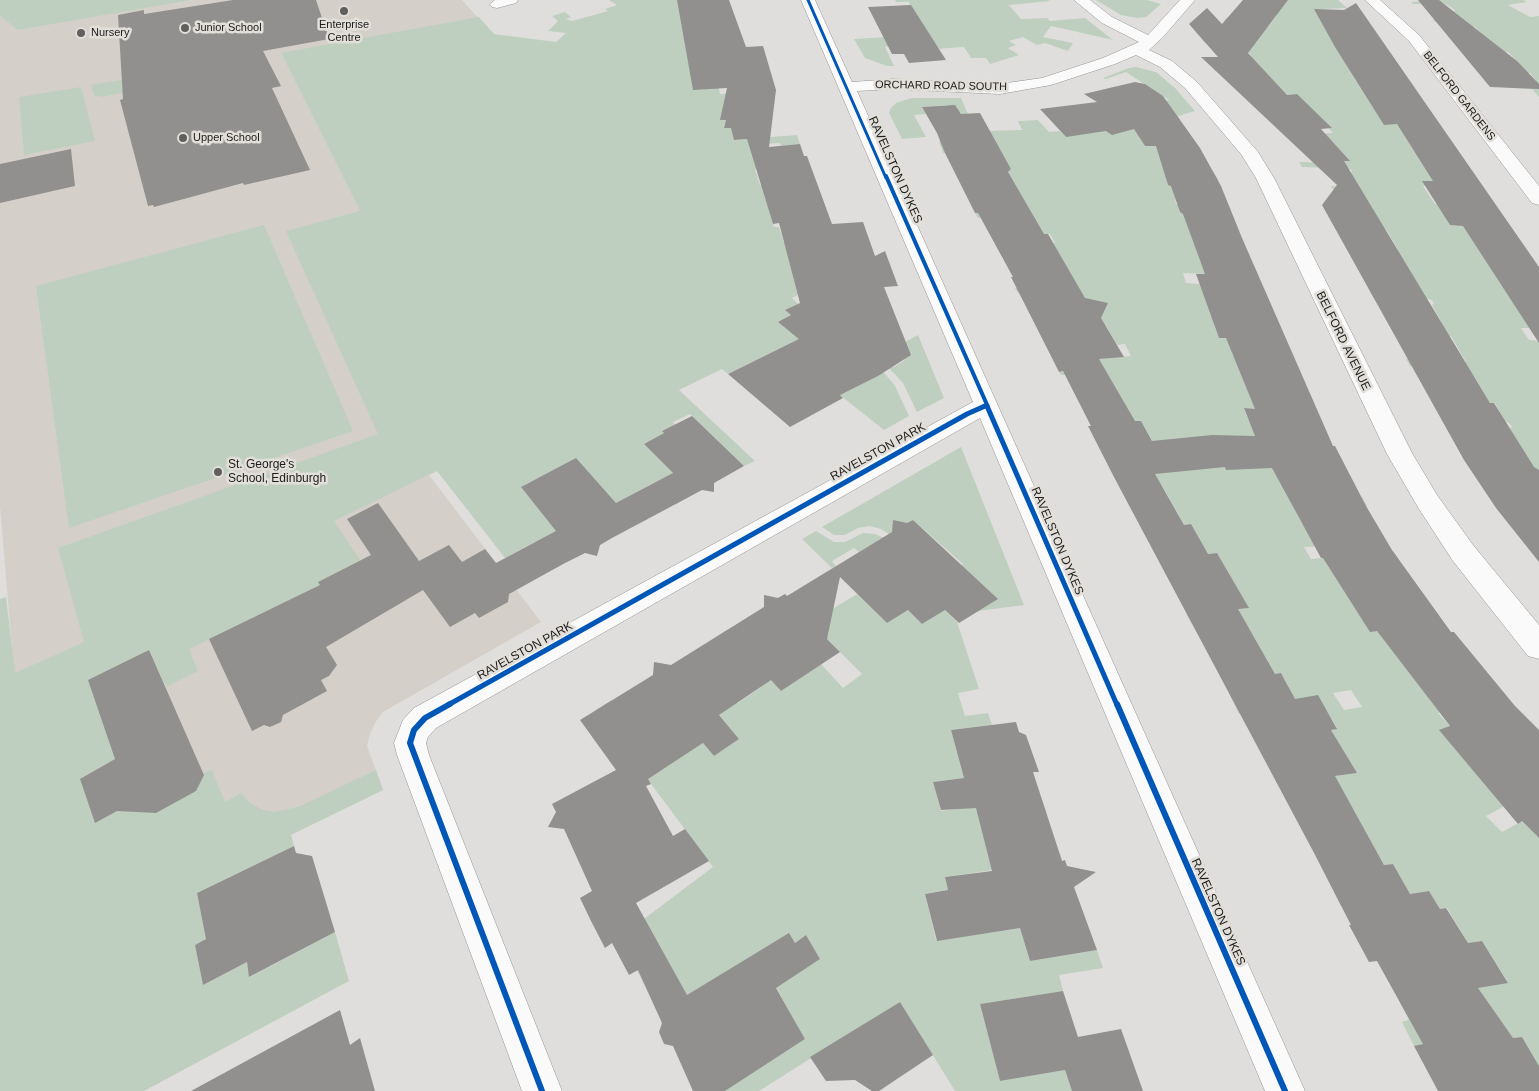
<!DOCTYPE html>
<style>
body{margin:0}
canvas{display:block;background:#e0dedc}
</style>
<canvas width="1539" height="1091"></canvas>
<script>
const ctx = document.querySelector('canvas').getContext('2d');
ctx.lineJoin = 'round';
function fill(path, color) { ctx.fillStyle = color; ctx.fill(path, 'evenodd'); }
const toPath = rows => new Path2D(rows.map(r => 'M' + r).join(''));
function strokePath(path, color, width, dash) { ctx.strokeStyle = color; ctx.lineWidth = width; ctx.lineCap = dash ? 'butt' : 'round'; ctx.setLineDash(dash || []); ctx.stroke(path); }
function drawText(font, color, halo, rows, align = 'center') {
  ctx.font = font + ' Helvetica,sans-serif'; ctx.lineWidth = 5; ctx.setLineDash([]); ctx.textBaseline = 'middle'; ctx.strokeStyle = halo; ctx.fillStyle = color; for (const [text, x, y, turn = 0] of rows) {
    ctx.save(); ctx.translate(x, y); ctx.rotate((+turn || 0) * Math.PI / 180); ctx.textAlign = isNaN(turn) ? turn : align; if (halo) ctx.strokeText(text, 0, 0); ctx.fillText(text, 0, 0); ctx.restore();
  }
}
fill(toPath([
 [153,0,462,0,636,190,437,471,429,475,541,622,383,712,375,723,370,734,367,746,383,790,64,943,14,673,0,506,0,16]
]), '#d4d0c9');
fill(toPath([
 [0,0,191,0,18,30,0,16],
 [609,0,698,0,720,94,737,93,720,120,726,120,724,127,747,128,734,140,797,135,800,144,781,146,780,143,766,144,773,167,755,169,760,185,804,182,769,211,774,227,779,227,784,243,799,242,849,269,792,298,798,304,786,310,791,315,779,322,871,379,877,376,877,374,882,370,895,386,909,416,884,430,781,348,728,374,722,369,679,390,755,461,744,466,690,414,673,422,675,425,662,431,664,433,644,444,694,494,675,505,654,483,628,497,648,519,636,525,581,465,547,478,538,478,526,484,524,491,578,556,556,568,535,542,505,558,437,471,334,521,360,560,318,582,347,628,284,603,189,649,198,671,166,687,149,650,115,759,80,779,133,801,212,770,225,802,241,793,250,803,263,810,274,812,298,807,376,770,383,790,291,835,294,846,197,893,202,915,237,923,195,945,203,985,247,962,250,977,335,932,349,981,144,1091,0,1091,0,599,6,597,15,673,84,642,58,548,378,434,286,231,360,211,281,53,479,17,494,34,556,42,566,33,548,31,558,21,552,16,565,12,571,17,566,19,572,21,608,11,605,9,617,5],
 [895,0,1048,0,1050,1,1009,5,1021,19,1047,18,1050,21,1085,18,1113,40,1051,26,1043,37,1073,43,1068,51,1045,43,1037,45,1023,37,1009,41,1016,45,1008,48,1019,55,990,64,986,58,971,58,964,47,920,50,917,45,885,47,894,66,887,66,865,58,854,39,922,35,906,21,897,6,910,5,909,2,896,2],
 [1096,0,1147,0,1161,4,1146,17,1137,18,1121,15],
 [1278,0,1338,0,1347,8,1320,9,1328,30,1326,31,1332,36,1356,81,1365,81,1399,127,1442,129,1404,135,1414,151,1459,154,1477,179,1423,186,1435,204,1449,205,1533,328,1521,328,1529,340,1539,341,1539,470,1530,466,1510,428,1512,427,1508,422,1436,408,1500,412,1495,403,1490,403,1474,376,1439,374,1435,367,1410,366,1406,359,1466,362,1451,336,1416,335,1408,321,1442,323,1432,305,1434,304,1432,300,1421,297,1419,299,1373,297,1347,248,1398,250,1386,229,1354,227,1351,222,1331,221,1328,216,1377,217,1338,198,1331,186,1358,188,1350,173,1352,172,1351,169,1302,167,1299,162,1342,163,1334,144,1295,135,1333,133,1297,94,1282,95,1245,68,1215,71,1213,68,1225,66,1251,55,1238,42,1205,43,1194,30,1231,39,1262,28,1224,20,1227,18,1268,27,1276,17],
 [1440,0,1523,0,1527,2,1508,5,1530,17,1539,16,1539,97,1532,89,1510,88,1506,84,1537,82,1530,73,1515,72,1516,60,1508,52,1499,52,1475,27,1455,26,1451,22,1435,22,1433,20,1463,19,1453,11,1456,11,1452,8,1443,3,1413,4,1411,2],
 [265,55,266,60,257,65,101,97,94,95,91,85],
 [1136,67,1156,72,1175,88,1195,111,1178,116,1180,120,1171,120,1136,132,1145,146,1198,145,1168,171,1213,171,1219,181,1166,179,1168,185,1180,187,1184,199,1175,199,1176,204,1230,207,1231,211,1182,208,1179,210,1180,212,1184,214,1201,263,1235,264,1235,275,1183,273,1186,283,1212,285,1232,326,1214,325,1219,338,1287,341,1236,350,1231,353,1236,358,1255,409,1244,409,1249,421,1259,421,1288,495,1362,497,1367,506,1294,507,1302,524,1311,523,1323,546,1304,547,1311,559,1394,552,1401,563,1347,569,1404,611,1454,707,1438,713,1516,800,1486,816,1502,832,1522,821,1539,838,1539,1084,1538,1064,1522,1037,1513,1038,1507,1031,1414,1046,1402,1022,1409,1020,1400,1003,1508,982,1482,941,1468,943,1447,908,1440,909,1429,891,1341,906,1334,892,1403,882,1393,864,1384,865,1343,791,1309,780,1356,773,1331,730,1337,728,1325,708,1318,709,1315,704,1239,714,1230,695,1289,687,1281,673,1275,674,1250,630,1222,621,1192,624,1187,615,1248,607,1217,553,1187,556,1184,525,1164,489,1148,491,1115,479,1170,472,1141,421,1091,426,1088,420,1131,416,1105,371,1061,375,1059,372,1083,369,1078,361,1131,356,1125,344,1117,345,1106,326,1039,332,1101,302,1086,301,1047,291,1018,293,1015,288,1062,283,1001,248,1055,243,1050,234,1033,235,1020,214,978,218,975,213,1028,209,1000,173,1008,172,1011,169,1009,166,978,152,943,153,939,141,957,139,963,118,960,112,951,112,947,105,922,107,926,114,914,115,926,137,902,139,889,113,891,108,896,103,912,98,961,98,968,114,986,131,1022,130,1018,121,1038,120,1049,132,1060,131,1066,137,1140,107,1169,100,1126,72,1106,79,1103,78,1129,68],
 [1351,690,1362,707,1344,710,1333,693],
 [81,87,95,141,24,155,19,97],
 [264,225,353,431,69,528,36,286],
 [918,335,944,398,917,412,903,383,888,367,894,367,905,360,894,348],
 [961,447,1024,605,978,611,961,566,963,564,913,520,889,534,881,529,870,526,858,528,845,535,834,535,822,527],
 [816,531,834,542,845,542,863,533,875,534,884,538,859,552,854,548,832,561,836,566,832,568,802,539],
 [924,590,957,622,979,689,958,693,965,716,988,713,992,725,951,730,964,778,933,782,941,811,1041,798,1047,814,980,822,1056,843,1062,860,945,877,948,890,925,894,936,940,1020,928,1030,961,1097,950,1103,968,1059,975,1063,991,980,1004,1000,1081,1065,1070,1072,1091,955,1091,900,1002,759,1091,725,1091,805,1039,776,987,820,959,806,935,795,943,789,934,658,1013,637,970,644,919,713,867,596,710,611,700,663,769,703,743,714,756,739,739,714,709,732,697,738,703,761,687,716,637,727,630,781,691,821,664,843,688,862,674,826,638,829,632,821,624,829,611,857,594,887,623,908,610,922,624,938,614]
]), '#becfbf');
fill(toPath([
 [233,0,316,0,329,39,263,51,281,86,272,88,310,170,244,185,243,183,154,207,153,205,148,206,120,100,123,99,118,15,144,10,144,14,157,12],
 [677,0,729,0,746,47,763,46,776,90,769,147,800,144,804,156,807,156,832,224,863,222,875,256,885,251,898,286,884,287,911,355,878,376,840,395,843,398,790,427,728,374,799,339,778,322,791,315,785,310,800,303,779,223,773,224,747,139,734,140,731,128,724,128,726,120,720,120,727,88,693,90],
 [1243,0,1288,0,1248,53,1287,95,1297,94,1332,128,1321,129,1350,161,1344,161,1490,403,1494,403,1534,467,1539,470,1539,562,1496,508,1464,460,1322,205,1337,185,1201,57,1218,57,1189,24,1207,8,1222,24],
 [1418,0,1439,0,1517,61,1539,84,1539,89,1490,87],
 [1356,3,1539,267,1539,343,1463,226,1450,225,1422,181,1433,181,1397,124,1384,125,1335,47,1314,9,1344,10],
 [911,5,946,60,909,63,904,54,892,54,868,7],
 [1135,82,1145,84,1163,96,1200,148,1221,186,1242,238,1333,446,1335,446,1366,506,1392,550,1451,632,1454,632,1515,706,1539,730,1539,838,1522,821,1518,824,1439,730,1450,726,1377,631,1370,632,1323,558,1321,558,1272,468,1226,470,1225,467,1155,474,1184,525,1191,524,1208,554,1217,553,1249,608,1238,609,1275,674,1281,673,1295,699,1318,695,1337,729,1331,730,1357,773,1335,776,1384,865,1393,864,1410,894,1429,891,1440,909,1446,908,1468,943,1482,941,1508,983,1478,988,1513,1038,1522,1037,1539,1066,1539,1091,1438,1091,1414,1046,1423,1044,1377,961,1369,962,1349,925,1351,925,1313,851,1115,479,1088,426,1091,426,1063,371,1059,372,1053,360,1011,277,1013,277,978,213,975,213,945,153,937,133,922,107,955,105,961,114,980,113,1011,169,1008,172,1044,234,1048,234,1085,298,1108,303,1101,318,1124,357,1099,359,1135,421,1141,421,1152,441,1212,435,1255,436,1244,408,1255,409,1226,338,1219,338,1196,274,1205,274,1183,214,1180,212,1171,186,1168,185,1156,146,1145,146,1134,129,1112,135,1106,131,1066,137,1040,109,1097,102,1084,94],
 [71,149,75,186,0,203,0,164],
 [692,416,744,466,714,483,714,492,702,490,612,538,600,545,597,556,585,553,565,563,509,594,508,602,479,618,475,613,450,627,423,590,326,647,337,665,329,676,321,680,327,691,283,715,281,722,270,727,264,725,252,731,209,639,320,585,318,582,371,555,347,519,378,503,419,561,449,545,462,562,485,549,496,563,556,531,521,487,576,458,616,503,673,473,644,444,664,433,662,431],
 [893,520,907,523,913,520,998,599,959,623,945,610,922,624,908,610,887,623,840,577,827,639,840,652,781,691,771,680,719,715,739,739,714,756,703,743,648,779,651,784,646,786,673,836,685,829,709,861,636,903,687,995,789,933,795,943,806,935,820,959,776,988,805,1039,725,1091,693,1091,673,1046,664,1044,659,1032,662,1023,638,970,629,975,612,943,605,948,591,921,580,898,592,891,564,829,548,827,556,812,552,804,616,770,580,720,653,675,654,662,671,665,764,607,764,595,778,598,785,594,787,596,892,532],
 [149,650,204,775,196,791,156,813,117,811,95,823,80,779,115,759,88,680],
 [1016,722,1019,732,1026,735,1039,772,1033,772,1062,861,1065,860,1067,866,1096,872,1074,887,1097,950,1030,961,1020,928,937,941,925,894,948,890,945,877,992,871,976,808,941,810,933,782,964,778,951,730],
 [294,846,296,853,312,856,335,932,249,977,247,962,203,985,195,945,206,939,197,893],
 [1063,991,1078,1037,1121,1029,1143,1091,1072,1091,1065,1070,1000,1081,980,1004],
 [900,1002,933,1055,879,1091,872,1091,855,1080,826,1081,810,1057],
 [340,1010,350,1045,360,1038,375,1091,191,1091]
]), '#91908e');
const minor = toPath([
 [495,0,518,0,516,3,497,8,492,7,490,4,495,0],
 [801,0,815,0,852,82,894,79,1000,84,1042,78,1103,58,1139,42,1102,23,1074,0,1090,0,1112,17,1148,35,1180,0,1195,0,1163,37,1149,50,1172,61,1197,82,1258,152,1274,178,1412,453,1437,495,1473,545,1539,625,1539,659,1528,656,1453,561,1419,509,1387,454,1256,178,1241,154,1185,88,1160,67,1136,55,1115,64,1051,85,1000,94,894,89,857,91,1305,1091,1265,1091,980,418,436,728,428,737,426,743,429,755,562,1091,522,1091,397,755,394,743,403,720,414,708,973,402,801,0],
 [1365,0,1380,0,1419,35,1539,186,1539,205,1532,203,1409,41,1365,0]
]);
strokePath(minor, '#969493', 1);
fill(minor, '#fafafa');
strokePath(toPath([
 [808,0,886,178]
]), '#0057b8', 3);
strokePath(toPath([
 [886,176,988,407],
 [982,407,987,405]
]), '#0057b8', 4);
strokePath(toPath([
 [987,406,1117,705],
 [448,705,967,414,985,406]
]), '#0057b8', 5);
strokePath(toPath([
 [450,704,425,718,414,730,410,743,542,1091],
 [1117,704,1285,1091]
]), '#0057b8', 6);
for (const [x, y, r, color] of [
 [344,11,5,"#61605e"],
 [185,28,5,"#61605e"],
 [81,33,5,"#61605e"],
 [183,138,5,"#61605e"],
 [218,472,5,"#61605e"]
]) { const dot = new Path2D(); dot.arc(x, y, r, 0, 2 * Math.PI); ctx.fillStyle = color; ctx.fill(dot); strokePath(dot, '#e2dfda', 2); }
drawText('11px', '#1d1c1a', '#e2dfda', [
 ["Enterprise",344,25,"center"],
 ["Centre",344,38,"center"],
 ["Junior School",195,28],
 ["Nursery",91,33],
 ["Upper School",193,138]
], 'left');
drawText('11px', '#1d1c1a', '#e2dfda', [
 ["ORCHARD ROAD SOUTH",941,86,1],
 ["BELFORD GARDENS",1459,96,52]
]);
drawText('12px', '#1d1c1a', '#e2dfda', [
 ["RAVELSTON DYKES",895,170,66],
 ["BELFORD AVENUE",1343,341,64],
 ["RAVELSTON PARK",878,452,-29],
 ["RAVELSTON DYKES",1057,541,67],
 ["RAVELSTON PARK",525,651,-29],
 ["RAVELSTON DYKES",1218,912,66]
]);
drawText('12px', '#1d1c1a', '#e2dfda', [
 ["St. George's",228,465],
 ["School, Edinburgh",228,479]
], 'left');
</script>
